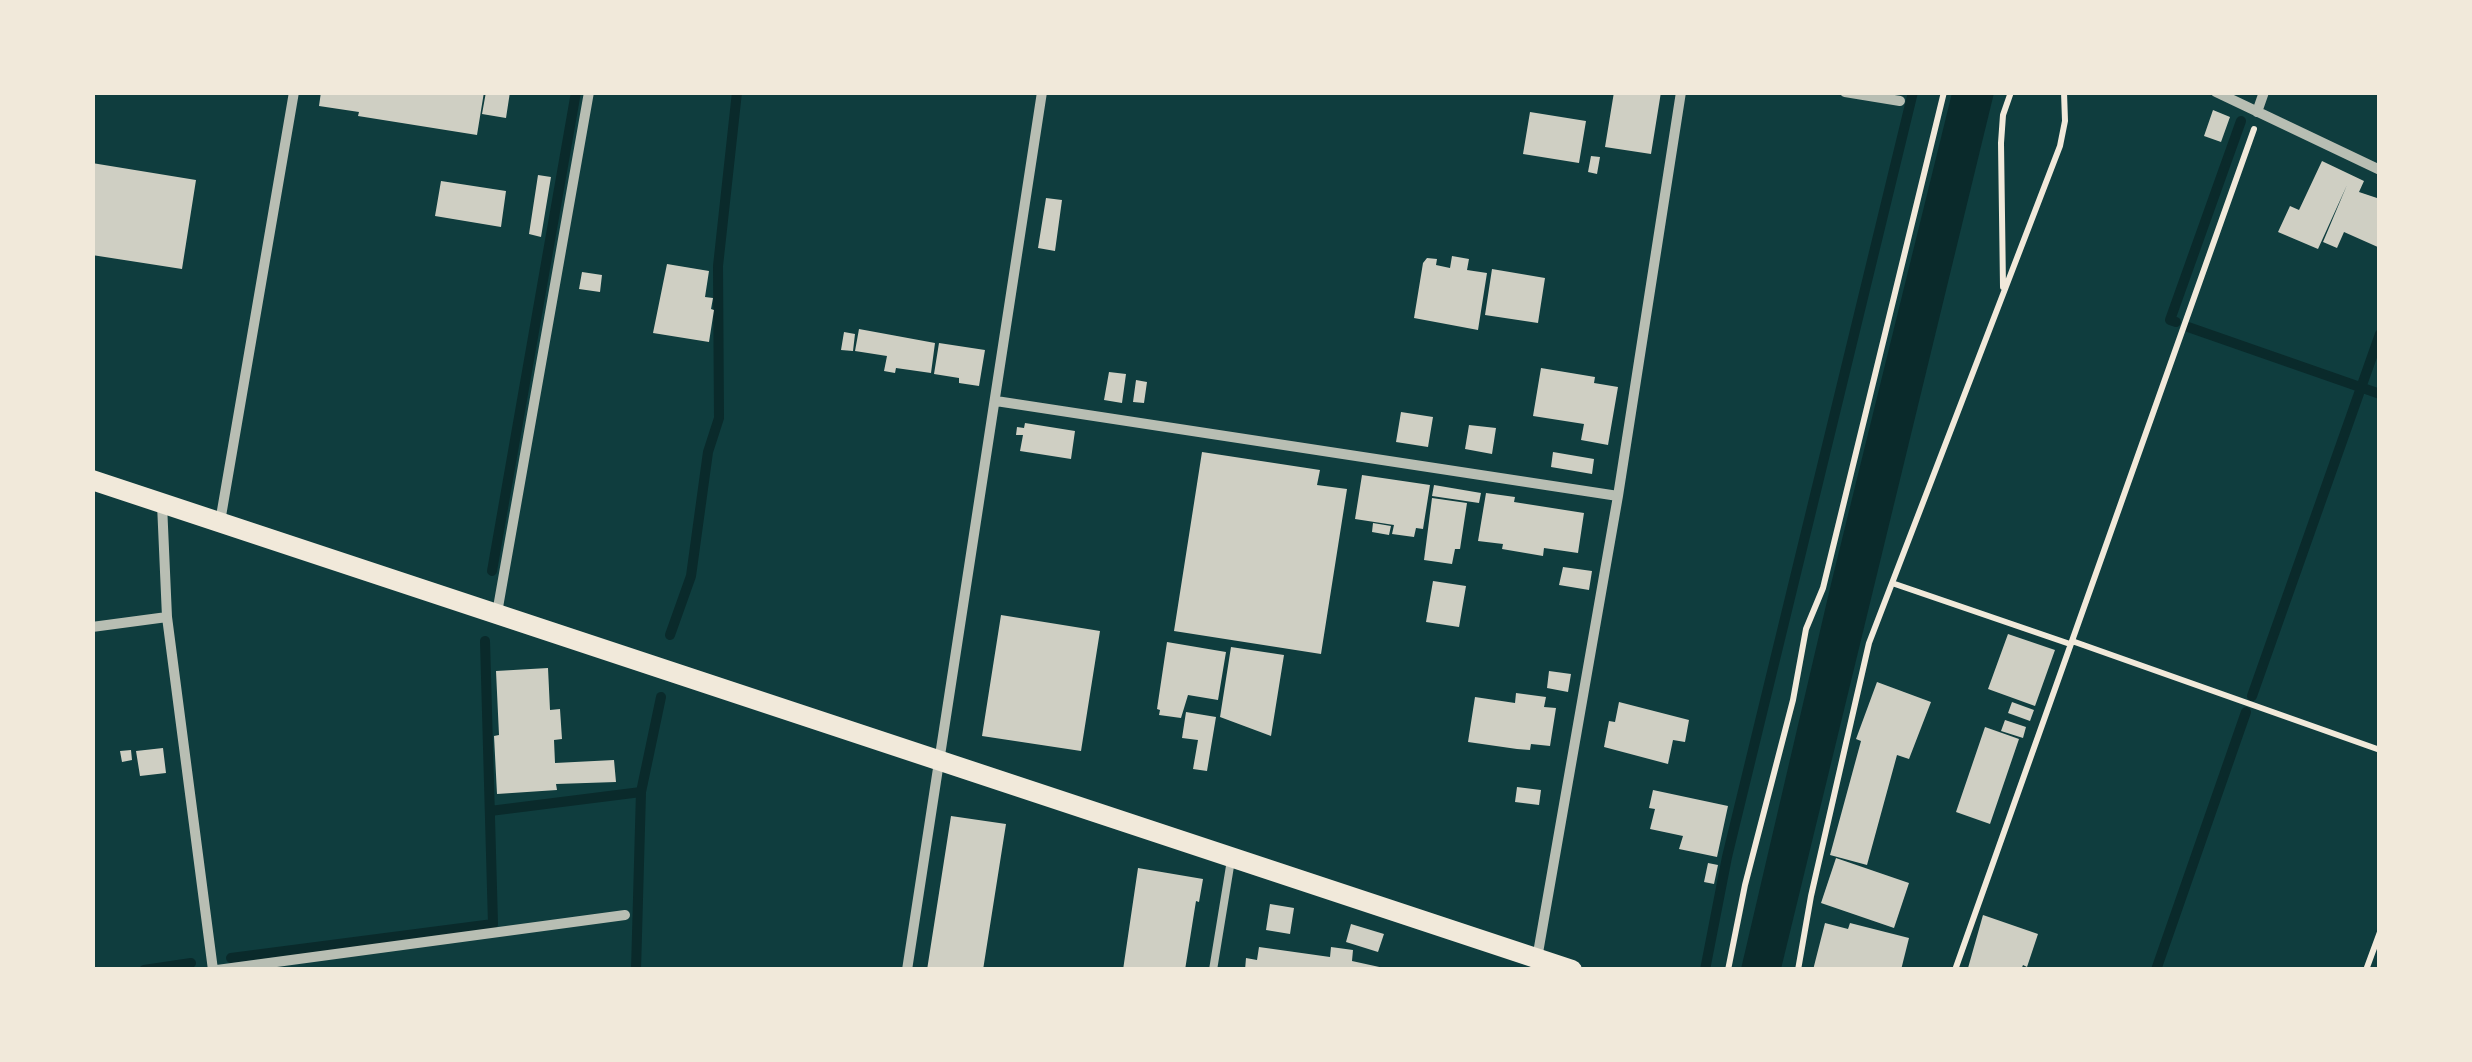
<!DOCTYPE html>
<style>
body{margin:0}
#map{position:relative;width:2472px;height:1062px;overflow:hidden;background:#0f3d3e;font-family:"DM Sans",sans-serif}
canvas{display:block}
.frame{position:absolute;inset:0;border:95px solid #f1e9da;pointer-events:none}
</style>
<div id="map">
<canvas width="2472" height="1062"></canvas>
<div class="frame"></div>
</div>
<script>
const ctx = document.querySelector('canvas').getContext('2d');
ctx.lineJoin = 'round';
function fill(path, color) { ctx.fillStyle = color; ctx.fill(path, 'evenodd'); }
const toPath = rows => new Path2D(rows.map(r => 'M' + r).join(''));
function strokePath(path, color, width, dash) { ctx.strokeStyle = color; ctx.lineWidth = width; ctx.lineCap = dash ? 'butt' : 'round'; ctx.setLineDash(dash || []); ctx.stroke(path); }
fill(toPath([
 [1952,93,1994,93,1781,969,1741,969,1831,584]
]), '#0a2a2b');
strokePath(toPath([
 [2176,322,2170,320,2241,121],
 [2188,327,2380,394],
 [492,571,576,92],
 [670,635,691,576,708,452,719,418,718,266,737,92],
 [2252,696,2380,334],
 [490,811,641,792],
 [231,958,493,924,485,641],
 [144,970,191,963],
 [636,970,641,792,661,697],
 [1705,970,1727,857,1913,92],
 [2156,970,2246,712]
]), '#0a2a2b', 10);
fill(toPath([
 [321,92,484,92,477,135,358,116,359,112,319,106],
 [486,92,510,92,506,118,482,114],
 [1614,92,1661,92,1651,154,1605,147],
 [2213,110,2230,117,2221,142,2204,136],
 [1530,112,1586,121,1579,163,1523,154],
 [1591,156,1600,157,1597,174,1588,172],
 [2322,161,2364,181,2359,192,2380,199,2380,248,2344,232,2337,248,2323,242,2347,185,2318,249,2278,232,2290,206,2299,210],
 [92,163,196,180,182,269,92,255],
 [538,175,551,177,541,237,529,234],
 [441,181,506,191,501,227,435,216],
 [1046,198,1062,200,1055,251,1038,248],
 [1452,256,1469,259,1467,270,1487,273,1478,330,1414,318,1423,263,1427,258,1437,259,1436,265,1450,268],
 [667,264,709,271,705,297,713,298,711,309,714,310,709,342,653,333],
 [1492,269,1545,278,1538,323,1485,315],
 [582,272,602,275,600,292,579,289],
 [859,329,935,343,931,373,896,368,895,373,884,371,887,356,855,351],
 [844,332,855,334,853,351,841,350],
 [939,343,985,350,979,386,959,383,959,378,934,374],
 [1541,368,1595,377,1594,383,1618,387,1608,445,1581,440,1584,424,1533,416],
 [1109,372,1126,374,1122,403,1104,400],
 [1136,380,1147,382,1144,403,1133,402],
 [1401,412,1433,417,1428,447,1396,442],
 [1025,423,1075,431,1071,459,1020,451,1023,435,1016,435,1017,427,1024,428],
 [1469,425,1496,428,1492,454,1465,449],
 [1202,452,1320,470,1317,485,1347,489,1321,654,1174,631],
 [1553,452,1594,459,1592,474,1551,467],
 [1362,475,1430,485,1423,529,1416,528,1414,537,1392,534,1394,525,1355,519],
 [1434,485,1481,493,1479,503,1432,496],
 [1486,493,1515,497,1514,502,1584,513,1578,553,1544,548,1543,556,1502,549,1503,544,1478,541],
 [1432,498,1467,503,1460,549,1455,549,1452,564,1424,560],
 [1373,523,1391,526,1389,535,1372,532],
 [1563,567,1592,571,1589,590,1559,585],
 [1433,581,1466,586,1459,627,1426,622],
 [1001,615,1100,631,1081,751,982,736],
 [2008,634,2055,650,2035,706,1988,689],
 [1167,642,1226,652,1218,700,1188,695,1181,718,1159,715,1160,710,1157,709],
 [1231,647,1284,655,1271,736,1220,717],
 [548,668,550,710,560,709,562,739,554,740,555,763,614,760,616,782,556,784,557,790,497,794,494,736,499,735,496,671],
 [1549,671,1571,674,1568,692,1547,688],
 [1877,682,1931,702,1909,759,1897,755,1867,865,1830,855,1861,741,1856,739],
 [1516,693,1546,697,1544,707,1556,708,1550,746,1531,744,1530,750,1517,749,1468,742,1475,697,1515,703],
 [1619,702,1689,720,1685,742,1673,740,1668,764,1604,747,1609,721,1615,722],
 [2012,702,2034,710,2030,721,2008,713],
 [1186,712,1216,717,1207,771,1193,769,1198,740,1182,738],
 [2005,720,2026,727,2023,738,2001,731],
 [1985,727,2019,739,1990,824,1956,812],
 [163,748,166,773,140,776,136,751],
 [131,750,132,760,122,762,120,751],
 [1517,787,1541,790,1539,805,1515,802],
 [1653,790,1728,806,1717,857,1679,849,1683,836,1650,829,1655,809,1649,808],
 [951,816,1006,824,983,970,927,970],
 [1836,858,1909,883,1894,928,1821,903],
 [1708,863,1718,865,1714,884,1704,882],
 [1138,868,1203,879,1199,902,1196,901,1185,970,1123,970],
 [1270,904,1294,908,1290,934,1266,930],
 [1983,915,2038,934,2027,967,2023,965,2021,970,1968,968],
 [1825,923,1848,929,1850,923,1909,938,1901,970,1813,970],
 [1351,924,1384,934,1378,952,1346,942],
 [1259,947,1330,957,1331,947,1353,950,1352,961,1393,970,1245,970,1246,958,1257,960]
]), '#cfcfc3');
strokePath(toPath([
 [2003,287,2001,143,2003,115,2011,92],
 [1892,583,2070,644],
 [2072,641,2380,750],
 [1728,970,1745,885,1793,700,1806,629,1823,588,1944,92],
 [1798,970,1811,896,1869,643,2060,146,2065,121,2064,92],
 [1955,970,2254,129],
 [2366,970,2380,932]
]), '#f1e9da', 6);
strokePath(toPath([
 [1213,970,1231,860]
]), '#b8beb3', 8);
strokePath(toPath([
 [1845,92,1900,101],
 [2216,92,2380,170],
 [2257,112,2264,92],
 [996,401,1618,496],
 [162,504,167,617,213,970],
 [220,522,294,92],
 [497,613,589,92],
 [92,627,167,617],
 [217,970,625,915],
 [907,970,1042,92],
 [1535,970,1618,496,1681,92]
]), '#b8beb3', 10);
strokePath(toPath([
 [92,480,1572,970]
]), '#f1e9da', 20);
</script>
